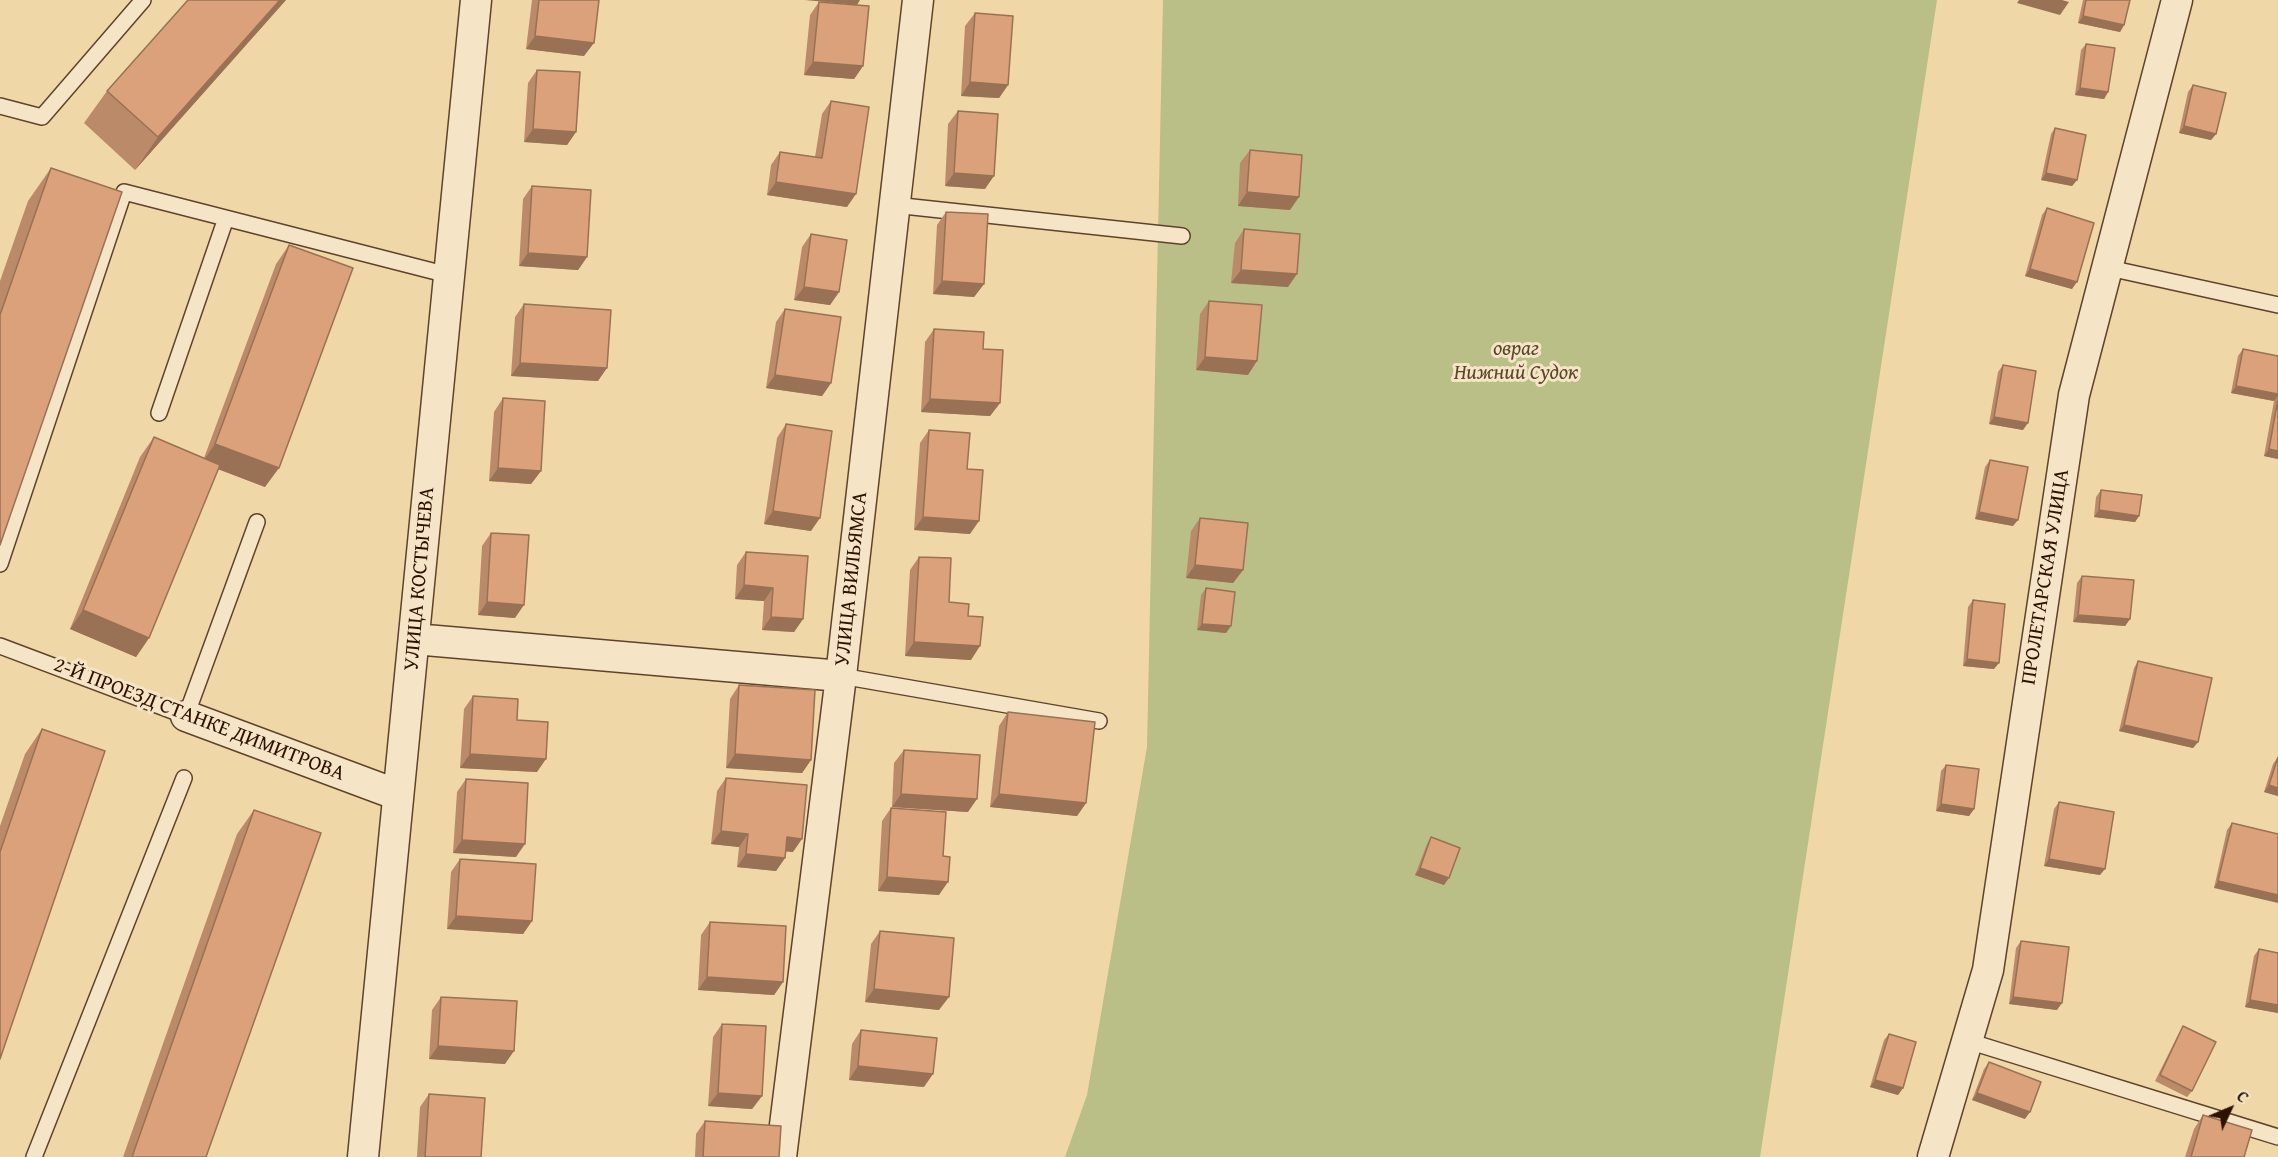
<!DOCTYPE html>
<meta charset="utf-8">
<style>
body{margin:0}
#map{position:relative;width:2278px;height:1157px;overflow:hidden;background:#f0d7a7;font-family:"Gentium Book Plus",serif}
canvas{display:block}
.north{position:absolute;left:2200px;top:1079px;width:60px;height:60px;-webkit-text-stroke:4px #f5e5c6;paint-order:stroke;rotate:46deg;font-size:16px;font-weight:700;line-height:24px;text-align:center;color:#2e1200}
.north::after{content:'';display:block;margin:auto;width:21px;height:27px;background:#2e1200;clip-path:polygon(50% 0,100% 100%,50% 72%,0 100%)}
</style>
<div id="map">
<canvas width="2278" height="1157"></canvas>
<div class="north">С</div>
</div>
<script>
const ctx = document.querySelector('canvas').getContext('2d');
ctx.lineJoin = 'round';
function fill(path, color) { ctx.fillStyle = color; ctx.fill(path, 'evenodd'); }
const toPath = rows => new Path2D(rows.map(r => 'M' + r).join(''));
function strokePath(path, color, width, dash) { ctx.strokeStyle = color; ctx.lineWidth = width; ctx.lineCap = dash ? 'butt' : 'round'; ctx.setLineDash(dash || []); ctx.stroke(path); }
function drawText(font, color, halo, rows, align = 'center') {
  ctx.font = font + ' "Gentium Book Plus",serif'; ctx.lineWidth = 6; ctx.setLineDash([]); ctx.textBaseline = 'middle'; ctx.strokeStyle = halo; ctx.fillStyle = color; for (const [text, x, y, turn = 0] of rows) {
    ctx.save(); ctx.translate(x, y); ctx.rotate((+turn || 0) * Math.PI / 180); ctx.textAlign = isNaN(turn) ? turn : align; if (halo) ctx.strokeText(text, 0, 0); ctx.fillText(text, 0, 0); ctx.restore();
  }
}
fill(toPath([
 [1163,0,1937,0,1760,1157,1065,1157,1087,1095,1147,747]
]), '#babe87');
const lane = toPath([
 [0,106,42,117,143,0],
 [894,205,1182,236],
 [2109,268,2278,305],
 [159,413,226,218],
 [0,564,124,192,448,275],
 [0,646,186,716,257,522],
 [841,676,1099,721],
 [1968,1041,2278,1137],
 [34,1157,184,778]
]);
const street = toPath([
 [414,639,841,676],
 [186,716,398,795],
 [363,1157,476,0],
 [781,1157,841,676,918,0],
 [1933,1157,1988,970,2074,395,2177,0]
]);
strokePath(lane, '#5e432a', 18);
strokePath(street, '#5e432a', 33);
strokePath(lane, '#f5e5c6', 15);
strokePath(street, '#f5e5c6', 30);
fill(toPath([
 [286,0,135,170,84,123,107,91],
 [532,0,599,0,584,56,526,49],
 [2083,0,2130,0,2124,25,2120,32,2078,23],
 [819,2,863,66,854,79,804,75,810,15],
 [975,13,1008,85,999,98,961,96,965,26],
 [2086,44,2108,92,2104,99,2075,95,2081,50],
 [537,70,576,132,567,145,524,142,528,83],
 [2193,85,2216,134,2211,140,2179,133,2188,92],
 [831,101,847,207,767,195,771,165,780,152,815,157,822,114],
 [958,111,985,189,945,186,948,124],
 [2055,128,2077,180,2072,186,2041,180,2051,134],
 [1250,150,1290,210,1238,206,1240,163],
 [51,168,0,545,0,281,28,201],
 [532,186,587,257,578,270,519,266,523,199],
 [2047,208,2072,289,2025,276,2042,215],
 [946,212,984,284,974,297,933,294,937,225],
 [1244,229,1288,287,1231,283,1235,243],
 [811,234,839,292,830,305,794,300,802,247],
 [289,245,265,487,218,469,149,638,136,657,70,629,140,457,154,437,204,458,276,264],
 [1209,301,1248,375,1196,370,1200,314],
 [524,304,598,381,511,376,515,317],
 [785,309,831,383,822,396,766,388,776,322],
 [934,329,983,349,1000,403,990,416,921,412,925,342],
 [2243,349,2278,356,2278,459,2264,456,2274,401,2231,393,2238,356],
 [2003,365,2023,430,1989,424,1998,372],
 [503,398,541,471,531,484,489,481,494,412],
 [786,424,811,531,764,524,777,438],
 [929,430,970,534,914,530,920,443],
 [1990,460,2013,526,1975,519,1985,467],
 [2101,490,2139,516,2135,522,2094,517,2096,497],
 [1200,518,1243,570,1233,583,1186,578,1191,531],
 [491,533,515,618,478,615,482,546],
 [746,552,803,619,794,632,762,630,764,601,735,599,737,565],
 [919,557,949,602,968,616,971,660,905,656,910,570],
 [2082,576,2130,619,2125,626,2073,622,2077,583],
 [1206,588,1226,633,1197,630,1201,595],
 [1973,600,1994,669,1963,666,1968,607],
 [2138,661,2198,742,2193,748,2119,731,2134,668],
 [739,685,811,760,802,773,726,768,730,699],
 [473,696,517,720,537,772,460,768,464,709],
 [1008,712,1086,803,1077,816,990,807,999,726],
 [42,729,0,1059,0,826,25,754],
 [904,750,968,812,892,807,894,763],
 [2278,757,2278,796,2264,792,2273,764],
 [1946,765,1974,809,1969,816,1936,811,1941,771],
 [726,778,793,852,786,851,785,858,776,871,737,867,739,847,711,844,717,791],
 [466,779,516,857,453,853,457,792],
 [2059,802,2100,875,2044,866,2054,809],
 [891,808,939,895,878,891,882,821],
 [254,810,206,1157,123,1157,237,834],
 [2232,823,2278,834,2214,888,2227,830],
 [1431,837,1444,885,1415,875,1427,844],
 [460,859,532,921,523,934,447,929,451,872],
 [710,922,783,982,774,995,698,990,701,935],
 [880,931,939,1010,865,1002,871,944],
 [2021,941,2057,1010,2009,1004,2016,948],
 [2259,949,2278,953,2278,1013,2245,1007,2254,956],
 [441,997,505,1064,429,1059,432,1010],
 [722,1024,762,1096,752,1109,708,1106,713,1037],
 [2183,1026,2192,1091,2187,1097,2155,1081,2179,1033],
 [861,1030,924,1087,849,1080,852,1044],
 [1889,1034,1903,1088,1898,1095,1870,1087,1884,1040],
 [1989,1062,2025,1119,1972,1100,1984,1069],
 [429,1094,481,1157,417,1157,420,1107],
 [2203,1115,2244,1157,2185,1157,2194,1129],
 [705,1121,779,1157,695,1157,696,1134]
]), '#bb8a69');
fill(toPath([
 [280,0,286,0,135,170,158,137],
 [805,0,860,0,857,5],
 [2019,0,2062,0,2069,2,2060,15,2017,3],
 [2083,16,2124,25,2120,32,2078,23],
 [535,36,594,43,584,56,526,49],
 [813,62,863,66,854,79,804,75],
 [970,82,1008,85,999,98,961,96],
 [2080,88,2108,92,2104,99,2075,95],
 [2184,126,2216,134,2211,140,2179,133],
 [533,129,576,132,567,145,524,142],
 [954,173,994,176,985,189,945,186],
 [2046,173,2077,180,2072,186,2041,180],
 [776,182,856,194,847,207,767,195],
 [1247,192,1299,197,1290,210,1238,206],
 [528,253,587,257,578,270,519,266],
 [2030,269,2077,282,2072,289,2025,276],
 [1241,270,1297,274,1288,287,1231,283],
 [942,281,984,284,974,297,933,294],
 [804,287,839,292,830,305,794,300],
 [1205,357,1257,361,1248,375,1196,370],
 [520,363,607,368,598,381,511,376],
 [775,375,831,383,822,396,766,388],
 [2236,386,2278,394,2278,396,2274,401,2231,393],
 [930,399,1000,403,990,416,921,412],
 [1994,417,2028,423,2023,430,1989,424],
 [215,444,279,468,265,487,202,463],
 [2269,449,2278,451,2278,459,2264,456],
 [498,468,541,471,531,484,489,481],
 [2099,510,2139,516,2135,522,2094,517],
 [773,511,820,518,811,531,764,524],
 [1979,512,2018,520,2013,526,1975,519],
 [923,517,979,521,970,534,914,530],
 [1195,565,1243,570,1233,583,1186,578],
 [744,585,773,588,764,601,735,599],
 [487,602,524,605,515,618,478,615],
 [83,610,149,638,136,657,70,629],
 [2078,615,2130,619,2125,626,2073,622],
 [771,617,803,619,794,632,762,630],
 [1202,624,1231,626,1226,633,1197,630],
 [914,642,980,646,971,660,905,656],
 [1967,659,1999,663,1994,669,1963,666],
 [2124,725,2198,742,2193,748,2119,731],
 [470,754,546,759,537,772,460,768],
 [735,754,811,760,802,773,726,768],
 [2269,785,2278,788,2278,796,2264,792],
 [901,794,977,799,968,812,892,807],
 [999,794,1086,803,1077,816,990,807],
 [1941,804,1974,809,1969,816,1936,811],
 [721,831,748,834,739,847,711,844],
 [787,837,802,839,793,852,778,851],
 [462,840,525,844,516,857,453,853],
 [746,854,785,858,776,871,737,867],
 [2049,859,2105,869,2100,875,2044,866],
 [1420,868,1449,878,1444,885,1415,875],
 [887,877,948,882,939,895,878,891],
 [2218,881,2278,895,2278,903,2214,888],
 [456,916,532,921,523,934,447,929],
 [707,977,783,982,774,995,698,990],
 [874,989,949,997,939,1010,865,1002],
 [2013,997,2062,1003,2057,1010,2009,1004],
 [2250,1000,2278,1005,2278,1013,2245,1007],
 [438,1046,514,1051,505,1064,429,1059],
 [858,1066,933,1074,924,1087,849,1080],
 [1875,1080,1903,1088,1898,1095,1870,1087],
 [718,1093,762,1096,752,1109,708,1106],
 [1977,1093,2030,1112,2025,1119,1972,1100]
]), '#997155');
const building = toPath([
 [188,0,280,0,158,137,107,91,188,0],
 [539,0,599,0,594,43,535,36,539,0],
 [2086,0,2130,0,2124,25,2083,16,2086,0],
 [819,2,869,6,863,66,813,62,819,2],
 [975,13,1013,16,1008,85,970,82,975,13],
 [2086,44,2115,48,2108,92,2080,88,2086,44],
 [537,70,580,72,576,132,533,129,537,70],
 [2193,85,2226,93,2216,134,2184,126,2193,85],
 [831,101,869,107,856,194,776,182,780,152,822,158,831,101],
 [958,111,998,114,994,176,954,173,958,111],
 [2055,128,2086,135,2077,180,2046,173,2055,128],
 [1250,150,1302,155,1299,197,1247,192,1250,150],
 [51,168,122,192,0,545,0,315,51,168],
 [532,186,591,190,587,257,528,253,532,186],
 [2047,208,2094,223,2077,282,2030,269,2047,208],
 [946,212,988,214,984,284,942,281,946,212],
 [1244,229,1300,234,1297,274,1241,270,1244,229],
 [811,234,847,240,839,292,804,287,811,234],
 [289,245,353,268,279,468,215,444,289,245],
 [1209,301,1262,305,1257,361,1205,357,1209,301],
 [524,304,611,310,607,368,520,363,524,304],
 [785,309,841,317,831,383,775,375,785,309],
 [934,329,984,332,983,349,1003,350,1000,403,930,399,934,329],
 [2243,349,2278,356,2278,394,2236,386,2243,349],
 [2003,365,2036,371,2028,423,1994,417,2003,365],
 [503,398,545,401,541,471,498,468,503,398],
 [2278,399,2278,451,2269,449,2278,399],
 [786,424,832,431,820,518,773,511,786,424],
 [929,430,970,433,967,469,983,470,979,521,923,517,929,430],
 [154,437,220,465,149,638,83,610,154,437],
 [1990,460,2028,467,2018,520,1979,512,1990,460],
 [2101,490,2142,495,2139,516,2099,510,2101,490],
 [1200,518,1248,523,1243,570,1195,565,1200,518],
 [491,533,529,535,524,605,487,602,491,533],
 [746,552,808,556,803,619,771,617,773,588,744,585,746,552],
 [919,557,951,558,949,602,969,604,968,616,983,617,980,646,914,642,919,557],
 [2082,576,2134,580,2130,619,2078,615,2082,576],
 [1206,588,1235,592,1231,626,1202,624,1206,588],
 [1973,600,2005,604,1999,663,1967,659,1973,600],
 [2138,661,2212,678,2198,742,2124,725,2138,661],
 [739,685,815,690,811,760,735,754,739,685],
 [473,696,518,699,517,720,548,722,546,759,470,754,473,696],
 [1008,712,1095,722,1086,803,999,794,1008,712],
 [42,729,105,751,0,1059,0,852,42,729],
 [904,750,980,755,977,799,901,794,904,750],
 [2278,757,2278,788,2269,785,2278,757],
 [1946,765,1979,769,1974,809,1941,804,1946,765],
 [726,778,807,785,802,839,787,837,785,858,746,854,748,834,721,831,726,778],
 [466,779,528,783,525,844,462,840,466,779],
 [2059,802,2114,812,2105,869,2049,859,2059,802],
 [891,808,946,812,943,856,950,857,948,882,887,877,891,808],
 [254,810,321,833,206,1157,132,1157,254,810],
 [2232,823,2278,834,2278,895,2218,881,2232,823],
 [1431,837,1460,848,1449,878,1420,868,1431,837],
 [460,859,536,864,532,921,456,916,460,859],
 [710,922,786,926,783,982,707,977,710,922],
 [880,931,954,938,949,997,874,989,880,931],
 [2021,941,2069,947,2062,1003,2013,997,2021,941],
 [2259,949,2278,953,2278,1005,2250,1000,2259,949],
 [441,997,517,1001,514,1051,438,1046,441,997],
 [722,1024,766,1026,762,1096,718,1093,722,1024],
 [2183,1026,2216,1042,2192,1091,2160,1075,2183,1026],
 [861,1030,937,1038,933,1074,858,1066,861,1030],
 [1889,1034,1916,1042,1903,1088,1875,1080,1889,1034],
 [1989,1062,2041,1082,2030,1112,1977,1093,1989,1062],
 [429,1094,485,1098,481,1157,425,1157,429,1094],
 [2203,1115,2252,1130,2244,1157,2191,1157,2203,1115],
 [705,1121,781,1126,779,1157,703,1157,705,1121]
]);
fill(building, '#daa17a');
strokePath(building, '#997155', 1.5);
drawText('italic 21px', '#584628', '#f5e5c6', [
 ["овраг",1516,350],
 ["Нижний Судок",1516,374]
]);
drawText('21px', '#2e1200', '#f5e5c6', [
 ["ПРОЛЕТАРСКАЯ УЛИЦА",2046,577,-81],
 ["УЛИЦА КОСТЫЧЕВА",420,579,-85],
 ["УЛИЦА ВИЛЬЯМСА",852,579,-84],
 ["2-Й ПРОЕЗД СТАНКЕ ДИМИТРОВА",199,720,21]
]);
</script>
